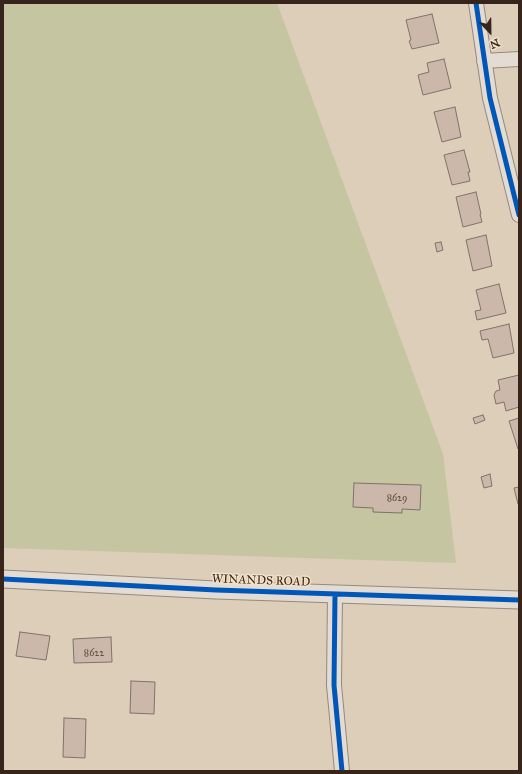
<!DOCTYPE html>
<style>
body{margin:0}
#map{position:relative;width:522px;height:774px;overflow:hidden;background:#ddceba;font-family:"IM FELL Great Primer",serif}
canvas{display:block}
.frame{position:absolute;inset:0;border:4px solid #37251b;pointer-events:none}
.north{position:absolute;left:470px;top:12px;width:40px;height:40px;-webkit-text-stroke:3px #f3e1c8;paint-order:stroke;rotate:158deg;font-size:11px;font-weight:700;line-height:16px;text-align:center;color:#37251b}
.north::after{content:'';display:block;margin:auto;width:14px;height:18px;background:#37251b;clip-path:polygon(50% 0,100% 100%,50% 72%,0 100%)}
</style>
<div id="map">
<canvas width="522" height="774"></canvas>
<div class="frame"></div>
<div class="north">N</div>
</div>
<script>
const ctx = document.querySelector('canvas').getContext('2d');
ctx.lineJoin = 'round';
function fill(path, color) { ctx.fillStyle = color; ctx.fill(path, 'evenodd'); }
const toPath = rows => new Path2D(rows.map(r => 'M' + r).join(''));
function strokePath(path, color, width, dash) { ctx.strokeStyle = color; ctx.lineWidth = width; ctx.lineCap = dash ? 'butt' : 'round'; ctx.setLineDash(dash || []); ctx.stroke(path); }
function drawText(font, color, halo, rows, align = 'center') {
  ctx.font = font + ' "IM FELL Great Primer",serif'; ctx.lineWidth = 3; ctx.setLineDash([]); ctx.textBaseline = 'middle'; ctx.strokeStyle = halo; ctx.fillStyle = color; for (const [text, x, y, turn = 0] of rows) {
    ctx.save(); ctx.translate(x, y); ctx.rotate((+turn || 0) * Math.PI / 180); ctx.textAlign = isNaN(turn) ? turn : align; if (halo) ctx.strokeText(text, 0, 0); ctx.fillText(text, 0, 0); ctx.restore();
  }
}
fill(toPath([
 [3,3,277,3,443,454,456,563,3,548]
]), '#c6c5a1');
const building = toPath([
 [432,14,439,43,412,49,409,41,411,40,406,20,432,14],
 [444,59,451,88,423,95,418,75,429,72,427,63,444,59],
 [455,107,461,137,442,142,434,112,455,107],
 [464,150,470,172,468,172,470,181,452,185,444,155,464,150],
 [476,192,481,214,480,214,482,222,463,227,456,197,476,192],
 [486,235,492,266,473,271,466,240,486,235],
 [441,242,443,250,437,252,435,243,441,242],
 [499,284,506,313,477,320,475,311,481,310,476,290,499,284],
 [509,324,514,353,493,358,488,339,482,340,480,331,509,324],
 [519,375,519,407,506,411,504,402,496,404,494,395,496,391,500,390,498,380,519,375],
 [483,415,485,420,475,424,473,418,483,415],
 [519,418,519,449,518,449,509,421,519,418],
 [490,474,492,486,484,488,481,477,490,474],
 [354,483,421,485,420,510,402,509,402,513,373,512,373,508,353,507,354,483],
 [519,487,519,504,518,504,514,488,519,487],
 [20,632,50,636,46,660,16,656,20,632],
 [111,637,112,662,74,663,73,639,111,637],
 [131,681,155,682,154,714,130,713,131,681],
 [64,718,86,719,85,758,63,757,64,718]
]);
fill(building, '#ccb8ab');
strokePath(building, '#7d7368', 1);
const minor = toPath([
 [476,3,490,98,519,215],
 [484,61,519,59],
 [335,594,334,685,342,771]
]);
const tertiary = toPath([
 [3,579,216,590,519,600]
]);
strokePath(minor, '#94897d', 16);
strokePath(tertiary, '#94897d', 19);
strokePath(minor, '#e4dcd2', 14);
strokePath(tertiary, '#e4dcd2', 17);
strokePath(toPath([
 [476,3,490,98,519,215],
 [3,579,216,590,519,600],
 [335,594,334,685,342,771]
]), '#0057b8', 5);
drawText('10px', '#5d4a40', null, [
 ["8629",397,499],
 ["8622",94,654]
]);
drawText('12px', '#37251b', '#f3e1c8', [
 ["WINANDS ROAD",261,581,2]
]);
</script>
